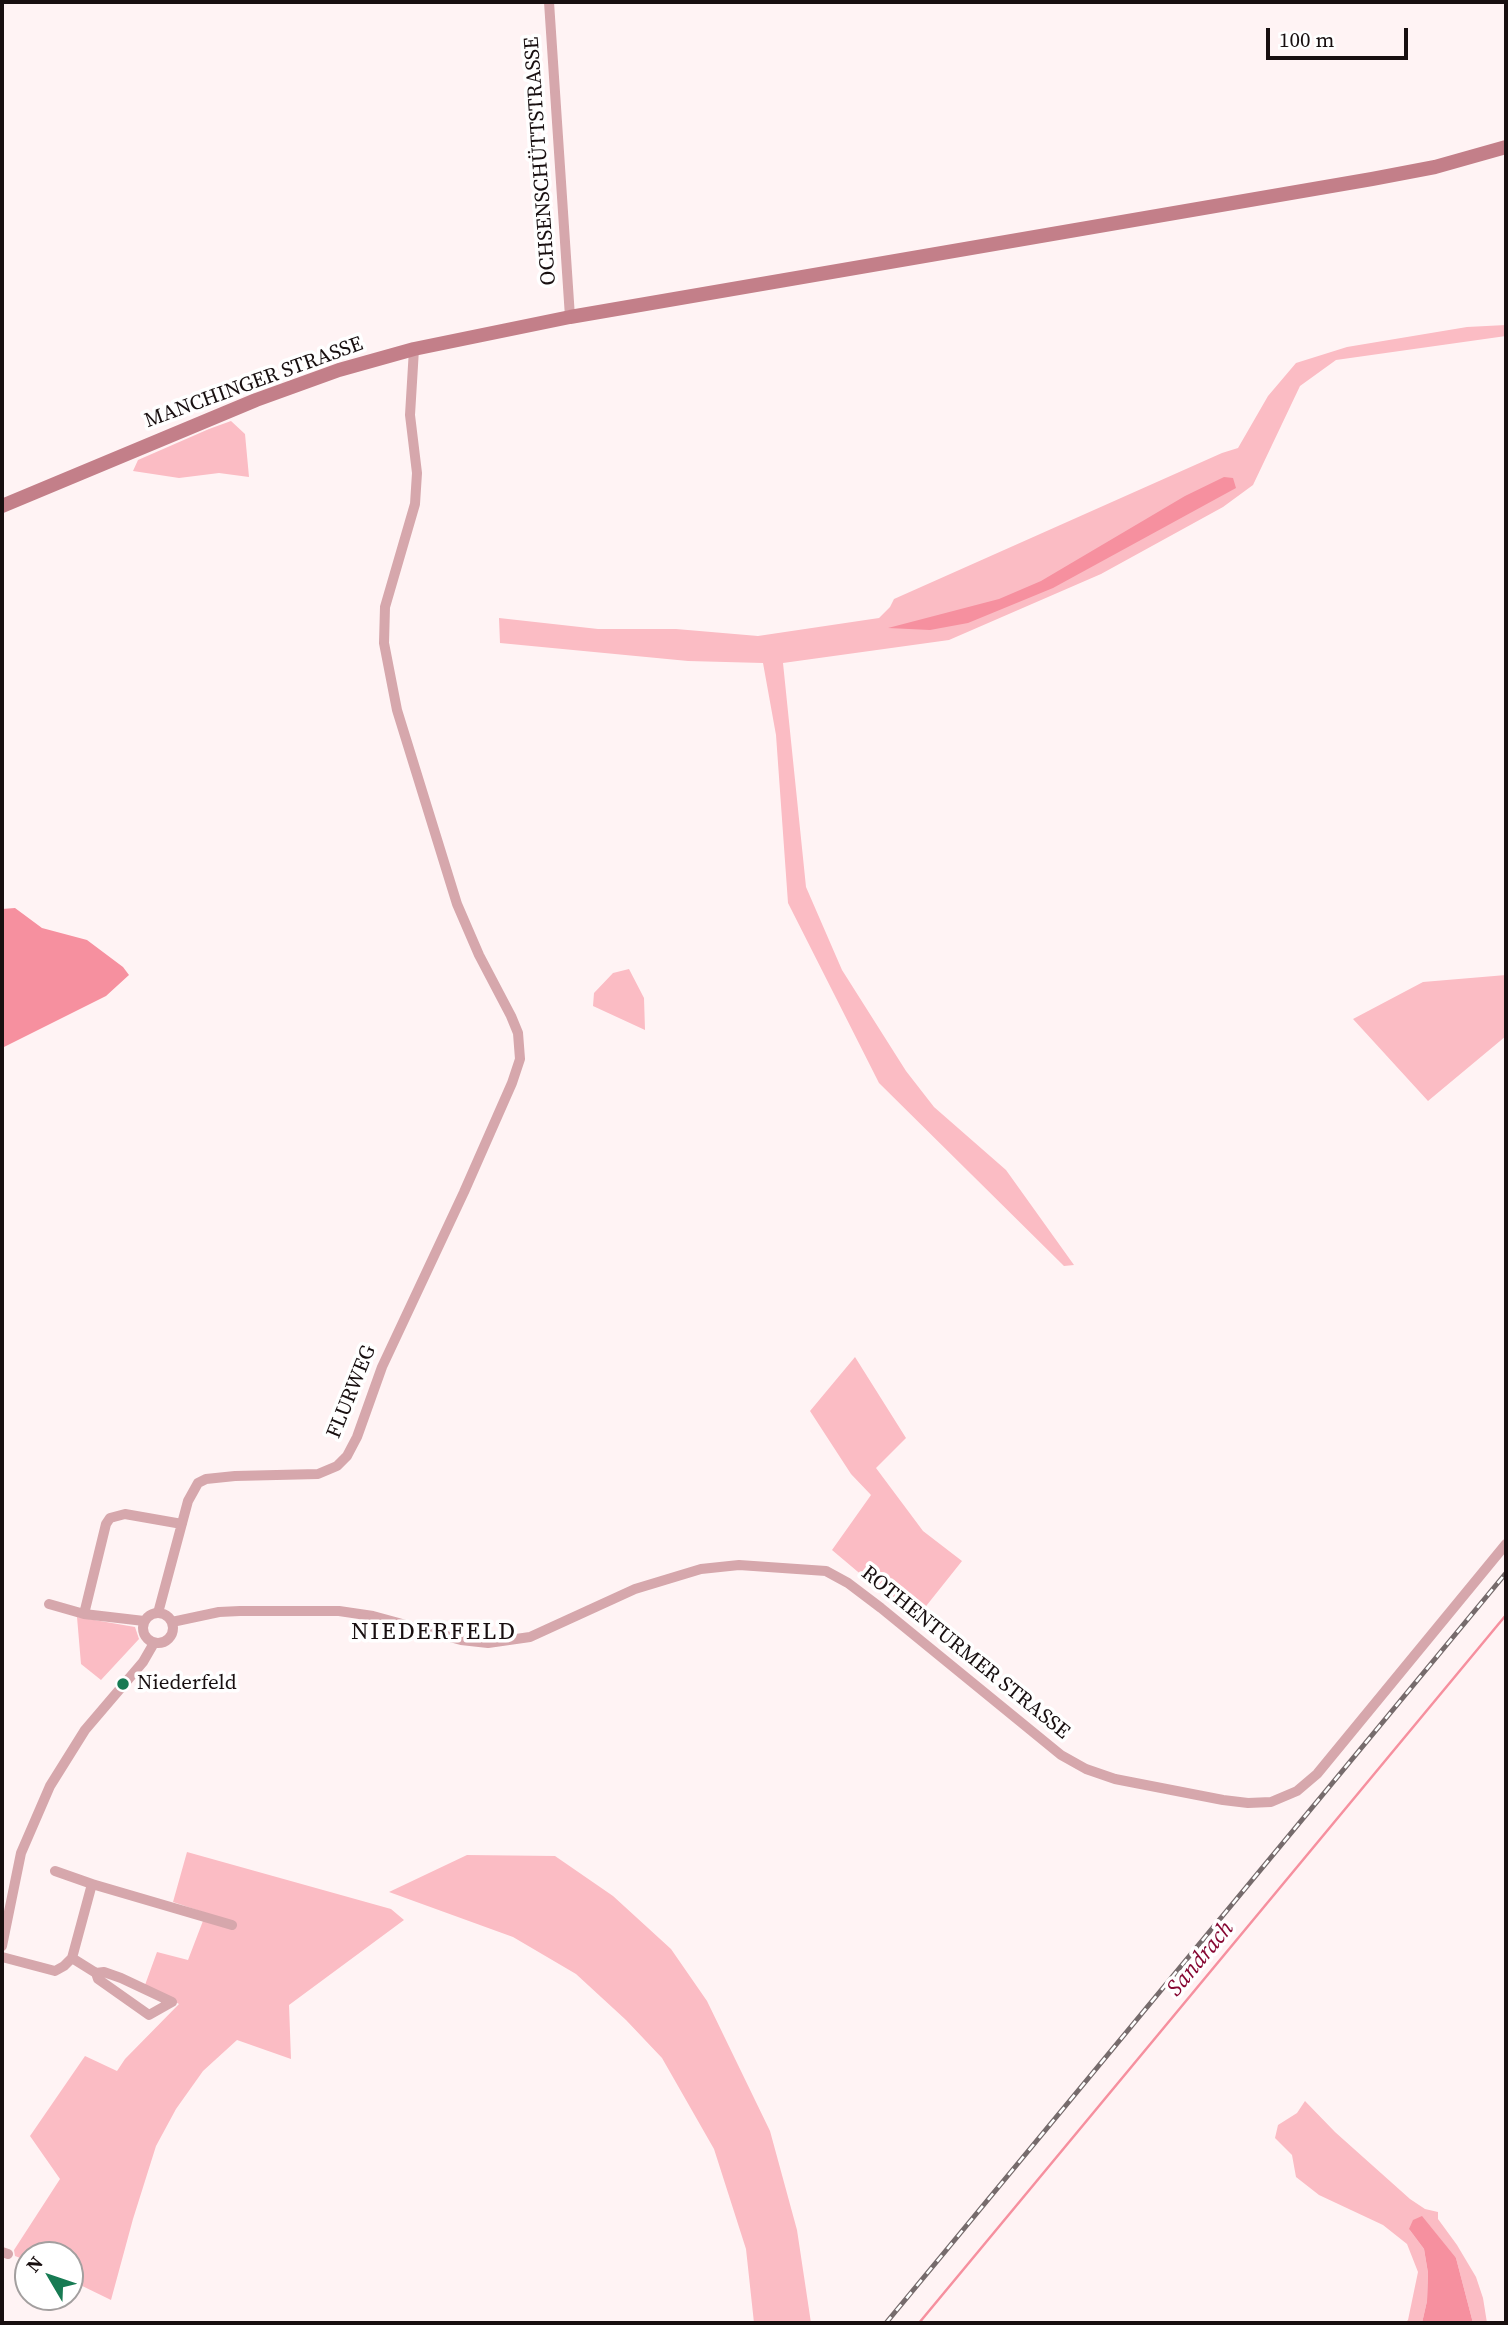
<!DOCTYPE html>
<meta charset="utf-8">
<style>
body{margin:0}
#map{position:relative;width:1508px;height:2325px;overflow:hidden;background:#fff3f4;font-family:"Source Serif 4",serif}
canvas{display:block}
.frame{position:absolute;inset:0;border:4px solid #180f10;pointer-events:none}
.north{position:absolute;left:14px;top:2241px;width:70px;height:70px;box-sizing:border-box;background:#fff;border:2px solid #a39f9f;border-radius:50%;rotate:309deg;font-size:19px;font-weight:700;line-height:28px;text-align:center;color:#180f10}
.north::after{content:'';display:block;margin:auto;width:24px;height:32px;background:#177b53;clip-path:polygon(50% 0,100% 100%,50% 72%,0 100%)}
.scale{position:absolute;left:1266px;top:28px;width:142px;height:32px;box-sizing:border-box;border:4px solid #180f10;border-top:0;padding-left:9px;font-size:21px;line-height:24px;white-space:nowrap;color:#180f10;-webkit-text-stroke:5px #fff;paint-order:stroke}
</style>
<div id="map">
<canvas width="1508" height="2325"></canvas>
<div class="frame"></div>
<div class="north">N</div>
<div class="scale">100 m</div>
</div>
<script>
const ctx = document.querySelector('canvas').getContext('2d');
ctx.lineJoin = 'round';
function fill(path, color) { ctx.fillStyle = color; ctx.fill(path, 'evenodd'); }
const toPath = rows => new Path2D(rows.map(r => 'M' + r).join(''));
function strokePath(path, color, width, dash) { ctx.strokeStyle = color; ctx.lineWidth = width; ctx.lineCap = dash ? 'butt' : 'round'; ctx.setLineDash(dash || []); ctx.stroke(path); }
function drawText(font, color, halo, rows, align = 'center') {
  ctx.font = font + ' "Source Serif 4",serif'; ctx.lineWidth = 7; ctx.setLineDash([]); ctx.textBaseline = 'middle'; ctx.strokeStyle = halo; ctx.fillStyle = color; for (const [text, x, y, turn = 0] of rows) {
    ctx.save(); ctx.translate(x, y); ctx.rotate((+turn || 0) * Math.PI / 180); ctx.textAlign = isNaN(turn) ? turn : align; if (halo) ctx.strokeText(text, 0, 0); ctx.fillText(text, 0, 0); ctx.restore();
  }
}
fill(toPath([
 [1506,325,1506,336,1336,360,1300,386,1253,485,1223,507,1101,574,949,640,783,663,806,887,842,970,906,1071,934,1107,1006,1170,1074,1265,1064,1266,879,1083,788,903,776,735,763,663,688,661,500,643,499,618,598,629,676,629,758,636,879,618,890,607,894,599,1222,453,1238,448,1268,396,1296,363,1347,347,1467,327],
 [231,421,245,434,249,477,219,473,179,478,133,471,138,460,209,429],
 [629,969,644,998,645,1030,593,1006,594,993,613,973],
 [1506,975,1506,1036,1428,1101,1353,1019,1423,982],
 [855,1357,906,1438,876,1468,923,1531,962,1561,915,1620,832,1550,871,1495,851,1474,810,1411],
 [77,1617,135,1627,139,1639,101,1680,81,1664],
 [187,1852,391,1909,404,1920,289,2005,291,2059,237,2040,203,2071,176,2109,156,2146,133,2219,111,2300,70,2280,70,2255,28,2255,28,2261,15,2256,14,2250,60,2179,30,2136,85,2056,117,2071,125,2059,179,2004,145,1985,157,1952,188,1960,206,1913,173,1902],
 [467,1855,555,1856,613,1896,671,1949,707,2001,770,2131,797,2230,811,2323,754,2323,746,2249,714,2149,662,2058,626,2020,576,1974,513,1937,389,1892],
 [1305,2101,1335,2132,1410,2199,1425,2209,1438,2212,1438,2219,1457,2245,1476,2277,1483,2298,1487,2323,1473,2323,1456,2258,1409,2229,1424,2249,1428,2273,1427,2301,1422,2323,1405,2323,1408,2320,1418,2272,1407,2244,1383,2225,1319,2195,1296,2177,1292,2155,1275,2138,1278,2125,1297,2113]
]), '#fbbcc4');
fill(toPath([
 [1224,477,1233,478,1236,488,1053,588,968,623,930,630,888,628,999,599,1041,581,1185,496],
 [15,908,42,928,87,940,123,967,129,975,106,996,2,1048,2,909],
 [1422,2216,1456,2258,1473,2323,1422,2323,1427,2301,1428,2273,1424,2249,1409,2229,1413,2220]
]), '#f6909f');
strokePath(toPath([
 [919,2323,1506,1615]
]), '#f6909f', 2.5);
strokePath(toPath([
 [549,2,570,317],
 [49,1604,84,1614],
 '143 1628a15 15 0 1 1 30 0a15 15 0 1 1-30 0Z',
 [158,1613,188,1501,198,1483,206,1479,235,1476,318,1474,337,1466,347,1456,357,1437,382,1367,464,1192,512,1083,520,1059,518,1033,511,1016,479,955,457,904,397,710,384,643,385,607,415,504,417,473,410,415,414,349],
 [144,1621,84,1614,106,1524,110,1518,125,1514,182,1524],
 [172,1622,219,1612,240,1611,339,1611,373,1616,461,1640,488,1643,530,1637,635,1589,701,1569,739,1565,826,1571,848,1583,881,1608,1061,1755,1086,1769,1115,1779,1223,1800,1248,1803,1271,1802,1297,1791,1317,1774,1506,1544],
 [55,1871,92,1884],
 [2,1946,21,1853,50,1786,85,1730,143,1662,154,1643],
 [2,1957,55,1971,64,1966,72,1958,92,1884,232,1925],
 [72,1958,96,1973,104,1972,121,1978,172,2002,149,2015,98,1979,96,1973],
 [2,2252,8,2254]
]), '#d6a7ac', 10);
strokePath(toPath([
 [2,506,256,400,339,370,414,349,570,317,1372,179,1435,167,1506,147]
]), '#c37f89', 14);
const rail = toPath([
 [886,2323,1506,1573]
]);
strokePath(rail, '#766b6c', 5);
strokePath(rail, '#fff', 2.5, [8]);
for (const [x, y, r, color] of [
 [123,1684,7,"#177b53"]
]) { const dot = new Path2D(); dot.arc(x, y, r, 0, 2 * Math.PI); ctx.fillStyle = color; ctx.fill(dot); strokePath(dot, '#fff', 2.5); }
drawText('21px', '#180f10', '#fff', [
 ["OCHSENSCHÜTTSTRASSE",541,161,-94],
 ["MANCHINGER STRASSE",254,383,-20],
 ["FLURWEG",352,1392,-68],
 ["ROTHENTURMER STRASSE",965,1653,39]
]);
drawText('21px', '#180f10', '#fff', [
 ["Niederfeld",137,1684]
], 'left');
drawText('italic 23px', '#860833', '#fff', [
 ["Sandrach",1201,1959,-50]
]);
ctx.letterSpacing = '2px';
drawText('24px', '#180f10', '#fff', [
 ["NIEDERFELD",434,1633]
]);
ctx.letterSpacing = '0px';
</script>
